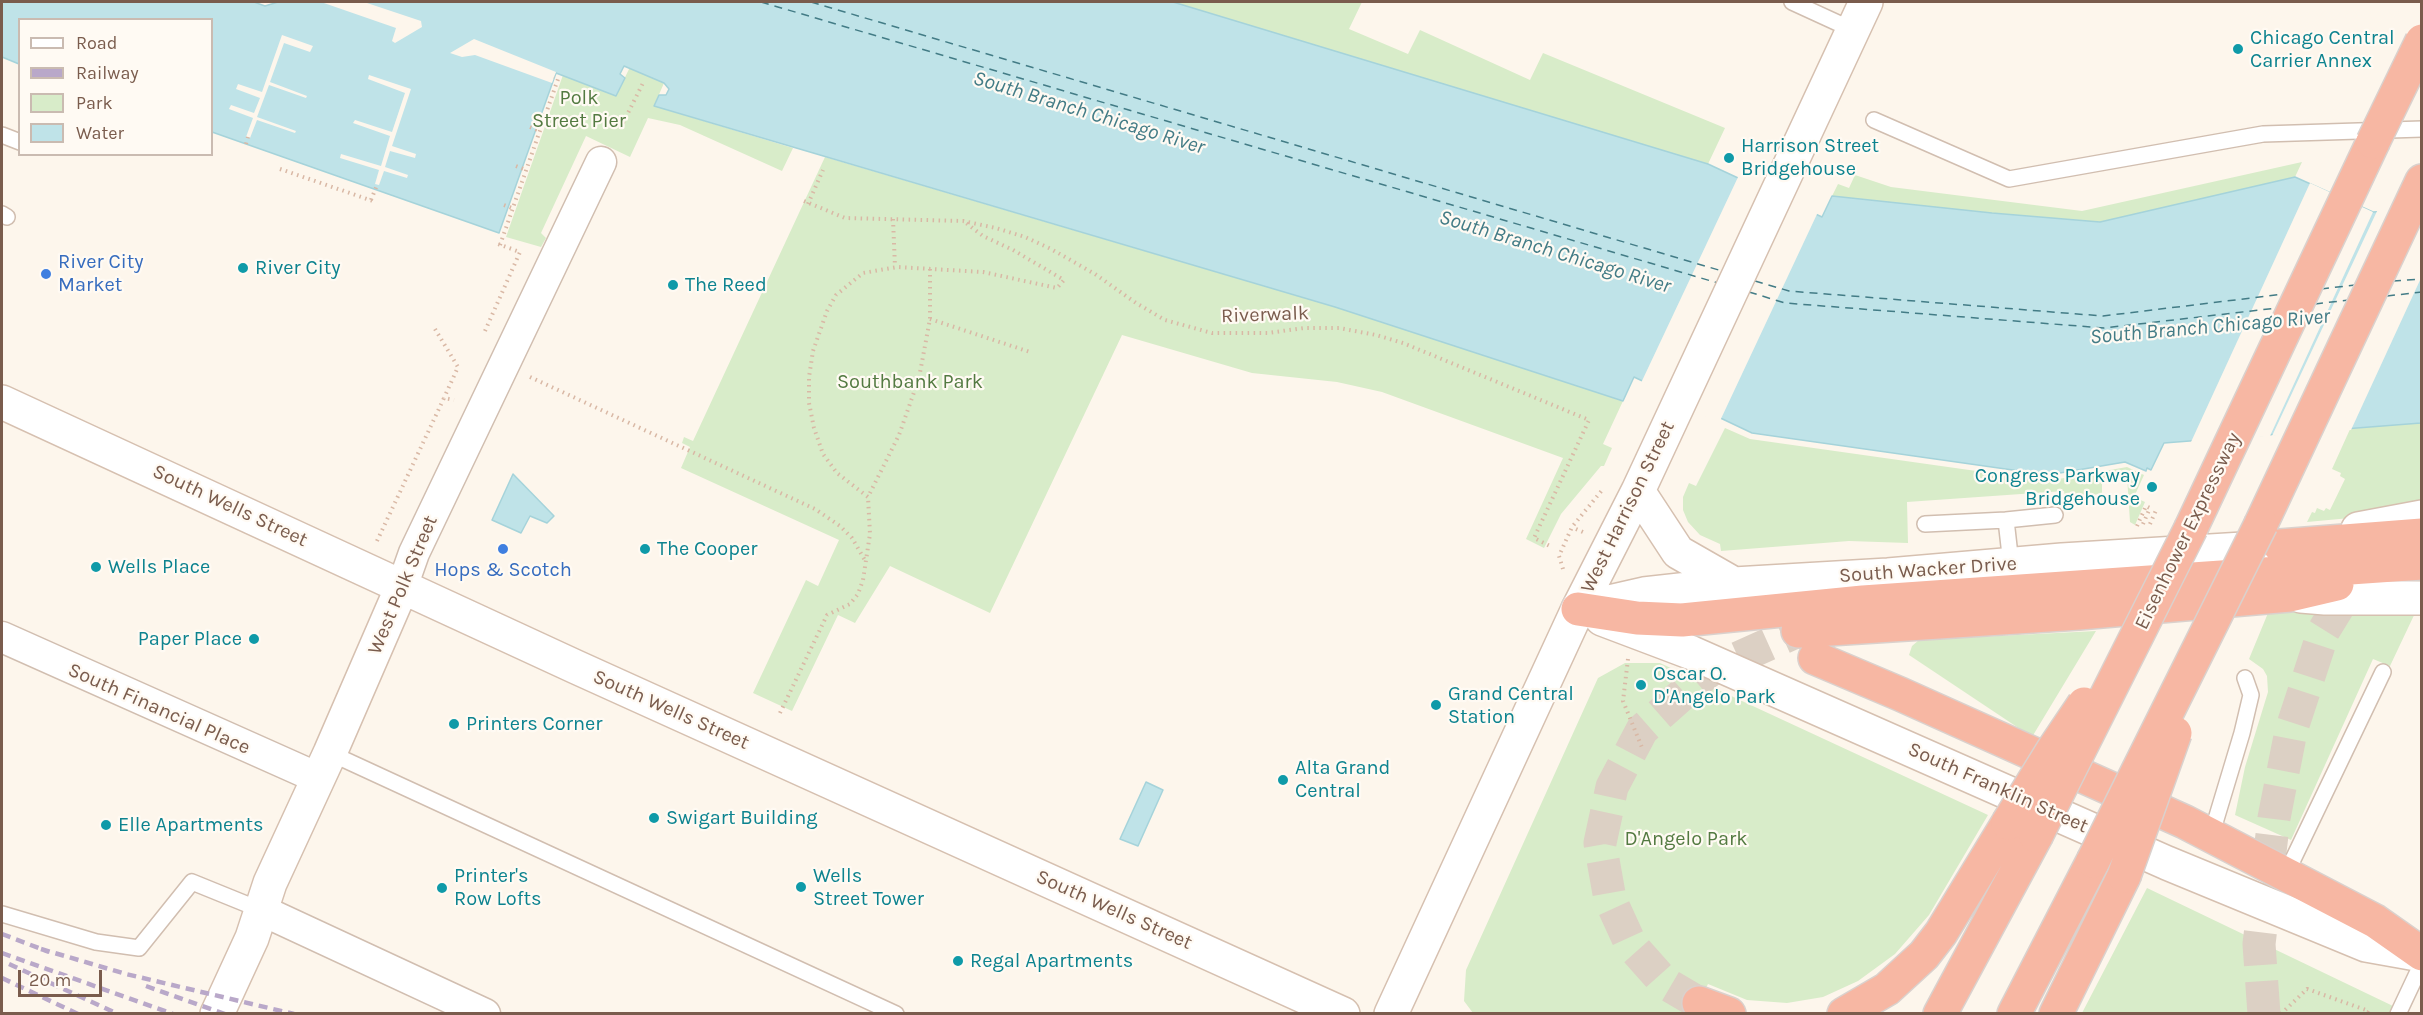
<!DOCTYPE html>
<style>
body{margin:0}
#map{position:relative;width:2423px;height:1015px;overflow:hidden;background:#fdf6ec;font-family:Karla,sans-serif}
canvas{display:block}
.frame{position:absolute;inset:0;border:3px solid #7a5c4d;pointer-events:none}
.legend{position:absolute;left:18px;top:18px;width:195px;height:138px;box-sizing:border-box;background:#fffaf3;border:2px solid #cabbb1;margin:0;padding:8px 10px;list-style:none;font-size:18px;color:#7a5c4d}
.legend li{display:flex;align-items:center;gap:12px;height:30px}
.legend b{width:30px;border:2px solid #cabbb1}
.scale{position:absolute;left:18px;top:970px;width:84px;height:27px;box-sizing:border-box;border:3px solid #7a5c4d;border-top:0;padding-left:8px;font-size:18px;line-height:21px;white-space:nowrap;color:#7a5c4d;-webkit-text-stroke:4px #fffaf3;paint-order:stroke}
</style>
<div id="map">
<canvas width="2423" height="1015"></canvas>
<div class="frame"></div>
<ul class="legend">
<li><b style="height:8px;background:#fff"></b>Road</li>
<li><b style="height:8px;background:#b9a8c9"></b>Railway</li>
<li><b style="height:16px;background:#d8ecc9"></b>Park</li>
<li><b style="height:16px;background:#bfe3e8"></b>Water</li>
</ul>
<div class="scale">20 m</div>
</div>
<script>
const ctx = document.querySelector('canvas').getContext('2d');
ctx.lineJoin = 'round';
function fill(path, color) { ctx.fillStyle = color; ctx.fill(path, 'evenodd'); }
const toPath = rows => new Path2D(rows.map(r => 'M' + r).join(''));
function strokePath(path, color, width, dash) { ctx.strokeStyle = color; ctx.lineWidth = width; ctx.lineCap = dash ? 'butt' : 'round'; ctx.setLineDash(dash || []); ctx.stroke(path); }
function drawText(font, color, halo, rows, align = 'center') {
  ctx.font = font + ' Karla,sans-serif'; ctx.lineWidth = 4.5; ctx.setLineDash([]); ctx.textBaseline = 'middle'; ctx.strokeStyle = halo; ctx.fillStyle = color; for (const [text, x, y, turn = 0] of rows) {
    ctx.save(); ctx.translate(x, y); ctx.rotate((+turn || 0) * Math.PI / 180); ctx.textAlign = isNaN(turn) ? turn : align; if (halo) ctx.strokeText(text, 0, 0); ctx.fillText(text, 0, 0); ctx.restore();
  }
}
fill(toPath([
 [1173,2,1362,2,1349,29,1408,54,1420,30,1530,80,1543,53,1725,128,1708,164],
 [630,67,664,83,654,106,793,148,782,171,680,125,648,118,630,157,586,136,541,233,546,238,541,247,506,237,563,75,616,96],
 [825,157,1335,307,1623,401,1603,444,1612,448,1604,466,1601,466,1561,514,1544,548,1526,539,1563,458,1382,392,1337,382,1252,373,1122,335,990,613,890,566,855,623,838,615,792,711,753,693,806,580,818,586,839,540,681,468,690,447,682,443,684,437,693,441],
 [2302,162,2295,177,2100,222,1992,213,1832,196,1838,184,1849,188,1855,175,1891,187,2082,211],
 [2421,423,2421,506,2361,517,2307,522,2312,512,2315,513,2317,508,2324,511,2326,508,2330,510,2345,479,2340,476,2341,473,2332,469,2351,427],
 [1725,428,1750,439,2047,481,2127,467,2144,475,2134,497,2145,502,2135,525,2130,522,2127,476,2102,478,2102,494,2065,497,2064,491,1907,502,1908,543,1849,541,1721,551,1720,544,1700,535,1688,522,1683,510,1683,497,1689,483,1696,486],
 [2304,610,2416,611,2390,666,2373,659,2291,840,2235,815,2245,767,2268,692,2267,676,2263,669,2249,659,2268,613],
 [2096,631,2032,737,1909,655,1912,646,1919,640],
 [1625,663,1660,663,1988,815,1929,915,1895,954,1858,981,1823,997,1787,1003,1747,1000,1708,984,1693,1014,1473,1013,1464,1001,1466,970,1598,678],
 [2147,888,2393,1006,2389,1013,2082,1013]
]), '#d8ecc9');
const water = toPath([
 [2,2,254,2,265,6,278,2,1173,2,1708,164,1822,217,1832,196,1992,213,2100,222,2295,177,2373,212,2421,209,2421,423,2164,443,2151,470,2147,468,2146,471,2125,462,2048,475,1752,433,1634,377,1623,401,1335,307,654,106,659,95,666,95,669,89,664,83,624,66,620,74,625,78,616,96,556,73,499,233,212,132,212,20,20,20,19,64,2,57,2,2],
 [513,474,554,516,547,523,530,516,521,533,492,520,513,474],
 [1146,782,1163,790,1138,846,1120,839,1146,782]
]);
fill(water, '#bfe3e8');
strokePath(water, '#a5d3da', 1.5);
fill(toPath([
 [321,2,364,2,421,21,422,27,395,43,392,41,396,28],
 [282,35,313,46,310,52,284,43,270,82,307,96,306,98,269,85,257,117,296,131,295,133,257,120,250,138,246,137,253,118,229,109,231,105,254,113,260,98,236,89,238,84,262,92],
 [474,39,556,72,552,83,475,55,462,57,450,53],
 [369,75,411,89,392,146,416,154,415,158,390,151,385,167,408,175,407,178,384,171,379,185,375,184,379,170,340,158,341,154,381,166,390,136,353,123,355,120,392,132,405,93,368,79],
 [1739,175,1818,212,1719,423,1641,383],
 [2310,183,2373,212,2270,436,2192,443,2191,442],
 [2422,206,2421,278,2351,430,2272,436,2378,209]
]), '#fdf6ec');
strokePath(toPath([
 [761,2,1718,283],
 [811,2,1722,271],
 [1755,281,1789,291,2103,316,2284,294],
 [2393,281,2422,279],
 [2321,289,2355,285],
 [1749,292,1785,303,2104,328,2277,308],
 [2387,296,2422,292],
 [2315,304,2349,300]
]), '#437c86', 1.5, [8, 6]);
strokePath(toPath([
 [1699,1003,1665,983,1631,945,1610,899,1600,843,1612,787,1642,730,1709,671,1798,631],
 [2264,1014,2259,944,2274,818,2291,731,2324,630,2358,575]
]), '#dcd0c4', 33, [33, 16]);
const lane = toPath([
 [1792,2,1853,30],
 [1874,120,2009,179,2263,134,2422,129],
 [2,135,20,142],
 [2,214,7,217],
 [2006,520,2055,515],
 [1925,524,2006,520,2011,564],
 [330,753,896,1014],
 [2211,836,2242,733,2251,695,2245,678],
 [2286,874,2383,672],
 [2,914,96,942,139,948,192,882,261,910],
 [2398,1014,2422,963]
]);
const street = toPath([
 [402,587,414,553,601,162],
 [2,637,318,778],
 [261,910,485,1014]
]);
const secondary = toPath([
 [2,402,576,667,1343,1014],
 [1638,491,1678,552,1734,584],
 [2358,529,2422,517],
 [2301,596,2325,598,2422,598],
 [1578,609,1644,594,1734,584,1888,575,2062,560,2276,547],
 [1602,619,1692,653,2167,863,2366,945,2422,955],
 [217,1014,252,938,270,883,330,753,402,587],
 [1391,1014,1578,609,1638,491,1866,2]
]);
const highway = toPath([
 [2261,524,2422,181],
 [2191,528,2373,142],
 [2280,546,2422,535],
 [1578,609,1637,618,1682,620,1863,602,2422,563],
 [1798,631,2079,613,2290,595,2337,584],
 [1815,658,1900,694,2185,822,2375,921,2422,954],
 [1699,1003,1729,1014],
 [1844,1014,1887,989,1924,955,1941,933,2008,823],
 [1940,1014,2036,836],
 [2014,1014,2093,861],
 [2056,1014,2124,876]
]);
strokePath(lane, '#d1beb0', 18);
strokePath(street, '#d1beb0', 33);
strokePath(secondary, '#d6c0b0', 36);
strokePath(highway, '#dad1cd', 36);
strokePath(toPath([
 [623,123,643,83],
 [530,127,540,131],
 [246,144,248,137],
 [516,166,526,170],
 [280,169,373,201],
 [371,200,377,185],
 [804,201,845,218,963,221,996,228,1025,237,1051,249,1095,274,1136,303,1165,320,1212,333,1268,333,1304,328,1339,328,1376,335,1403,343,1589,420,1534,538,1552,547],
 [808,204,823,170],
 [504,205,512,208],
 [893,219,895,267],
 [500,245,558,79,554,77],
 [930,269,930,319,919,378,899,435,868,497,837,473,823,454,814,428,809,403,809,377,813,351,827,311,836,295,863,273,897,267,983,272,1057,288,1064,280,1013,250,983,236,966,223],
 [930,319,1030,352],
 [435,329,458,367,444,398],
 [485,331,520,252,495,243],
 [530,377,815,509,840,526,852,538,866,562],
 [2143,524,2150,508],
 [2150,524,2157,508],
 [2137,526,2146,506,2150,508],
 [1576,529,1585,533],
 [377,541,444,398,454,400],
 [1563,569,1559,556,1572,527,1603,489],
 [1628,659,1623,701,1643,750],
 [780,713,827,615,850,604,858,594,863,580,870,534,868,497],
 [2281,1014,2307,989,2369,1011,2367,1014]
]), '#d9b8a5', 4, [1.5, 4.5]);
strokePath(lane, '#fff', 15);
strokePath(street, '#fff', 30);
strokePath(secondary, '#fff', 33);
strokePath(highway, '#f7b7a3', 33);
strokePath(toPath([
 [2,934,49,952],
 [41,949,126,974,294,1014],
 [2,953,173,1014],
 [9,964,118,1014],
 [2,978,78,1014],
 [146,986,225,1014]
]), '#b9a8c9', 4.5, [9, 6]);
const highwayBridge = toPath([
 [2373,142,2422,41],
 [2008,823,2053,750,2084,704],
 [2036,836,2191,528],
 [2093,861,2261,524],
 [2124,876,2175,733]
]);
strokePath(highwayBridge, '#dad1cd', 36, []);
strokePath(highwayBridge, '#f7b7a3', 33);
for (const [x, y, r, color] of [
 [2238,49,6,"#0f9aa8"],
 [1729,158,6,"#0f9aa8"],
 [243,268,6,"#0f9aa8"],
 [46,274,6,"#3f7fe0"],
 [673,285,6,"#0f9aa8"],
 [2152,487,6,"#0f9aa8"],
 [503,549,6,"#3f7fe0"],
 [645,549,6,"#0f9aa8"],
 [96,567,6,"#0f9aa8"],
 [254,639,6,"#0f9aa8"],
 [1641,685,6,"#0f9aa8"],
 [1436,705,6,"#0f9aa8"],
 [454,724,6,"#0f9aa8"],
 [1283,780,6,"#0f9aa8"],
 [654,818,6,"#0f9aa8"],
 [106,825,6,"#0f9aa8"],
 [801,887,6,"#0f9aa8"],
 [442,888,6,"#0f9aa8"],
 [958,961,6,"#0f9aa8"]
]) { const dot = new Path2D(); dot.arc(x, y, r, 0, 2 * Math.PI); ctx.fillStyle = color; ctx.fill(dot); strokePath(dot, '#fffaf3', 2); }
drawText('20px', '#0d838f', '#fffaf3', [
 ["Chicago Central",2250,38],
 ["Carrier Annex",2250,61],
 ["Harrison Street",1741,146],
 ["Bridgehouse",1741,169],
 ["River City",255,268],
 ["The Reed",685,285],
 ["Congress Parkway",2140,476,"right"],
 ["Bridgehouse",2140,499,"right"],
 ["The Cooper",657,549],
 ["Wells Place",108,567],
 ["Paper Place",242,639,"right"],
 ["Oscar O.",1653,674],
 ["D'Angelo Park",1653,697],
 ["Grand Central",1448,694],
 ["Station",1448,717],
 ["Printers Corner",466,724],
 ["Alta Grand",1295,768],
 ["Central",1295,791],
 ["Swigart Building",666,818],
 ["Elle Apartments",118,825],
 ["Printer's",454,876],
 ["Row Lofts",454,899],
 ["Wells",813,876],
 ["Street Tower",813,899],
 ["Regal Apartments",970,961]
], 'left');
drawText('20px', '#537a41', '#fffaf3', [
 ["Polk",579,98],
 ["Street Pier",579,121],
 ["Southbank Park",910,382],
 ["D'Angelo Park",1686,839]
]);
drawText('20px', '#366cbe', '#fffaf3', [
 ["River City",58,262],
 ["Market",58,285],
 ["Hops & Scotch",503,570,"center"]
], 'left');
drawText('20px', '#7a5c4d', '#fffaf3', [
 ["Riverwalk",1265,315,-2],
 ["South Wells Street",230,506,25],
 ["West Harrison Street",1628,507,-64],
 ["Eisenhower Expressway",2188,531,-64],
 ["South Wacker Drive",1928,570,-4],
 ["West Polk Street",403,585,-67],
 ["South Financial Place",159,709,24],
 ["South Wells Street",671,710,24],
 ["South Franklin Street",1998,788,24],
 ["South Wells Street",1114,910,24]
]);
drawText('italic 21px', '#437c86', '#fffaf3', [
 ["South Branch Chicago River",1089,113,17],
 ["South Branch Chicago River",1555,252,17],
 ["South Branch Chicago River",2210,327,-5]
]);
</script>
